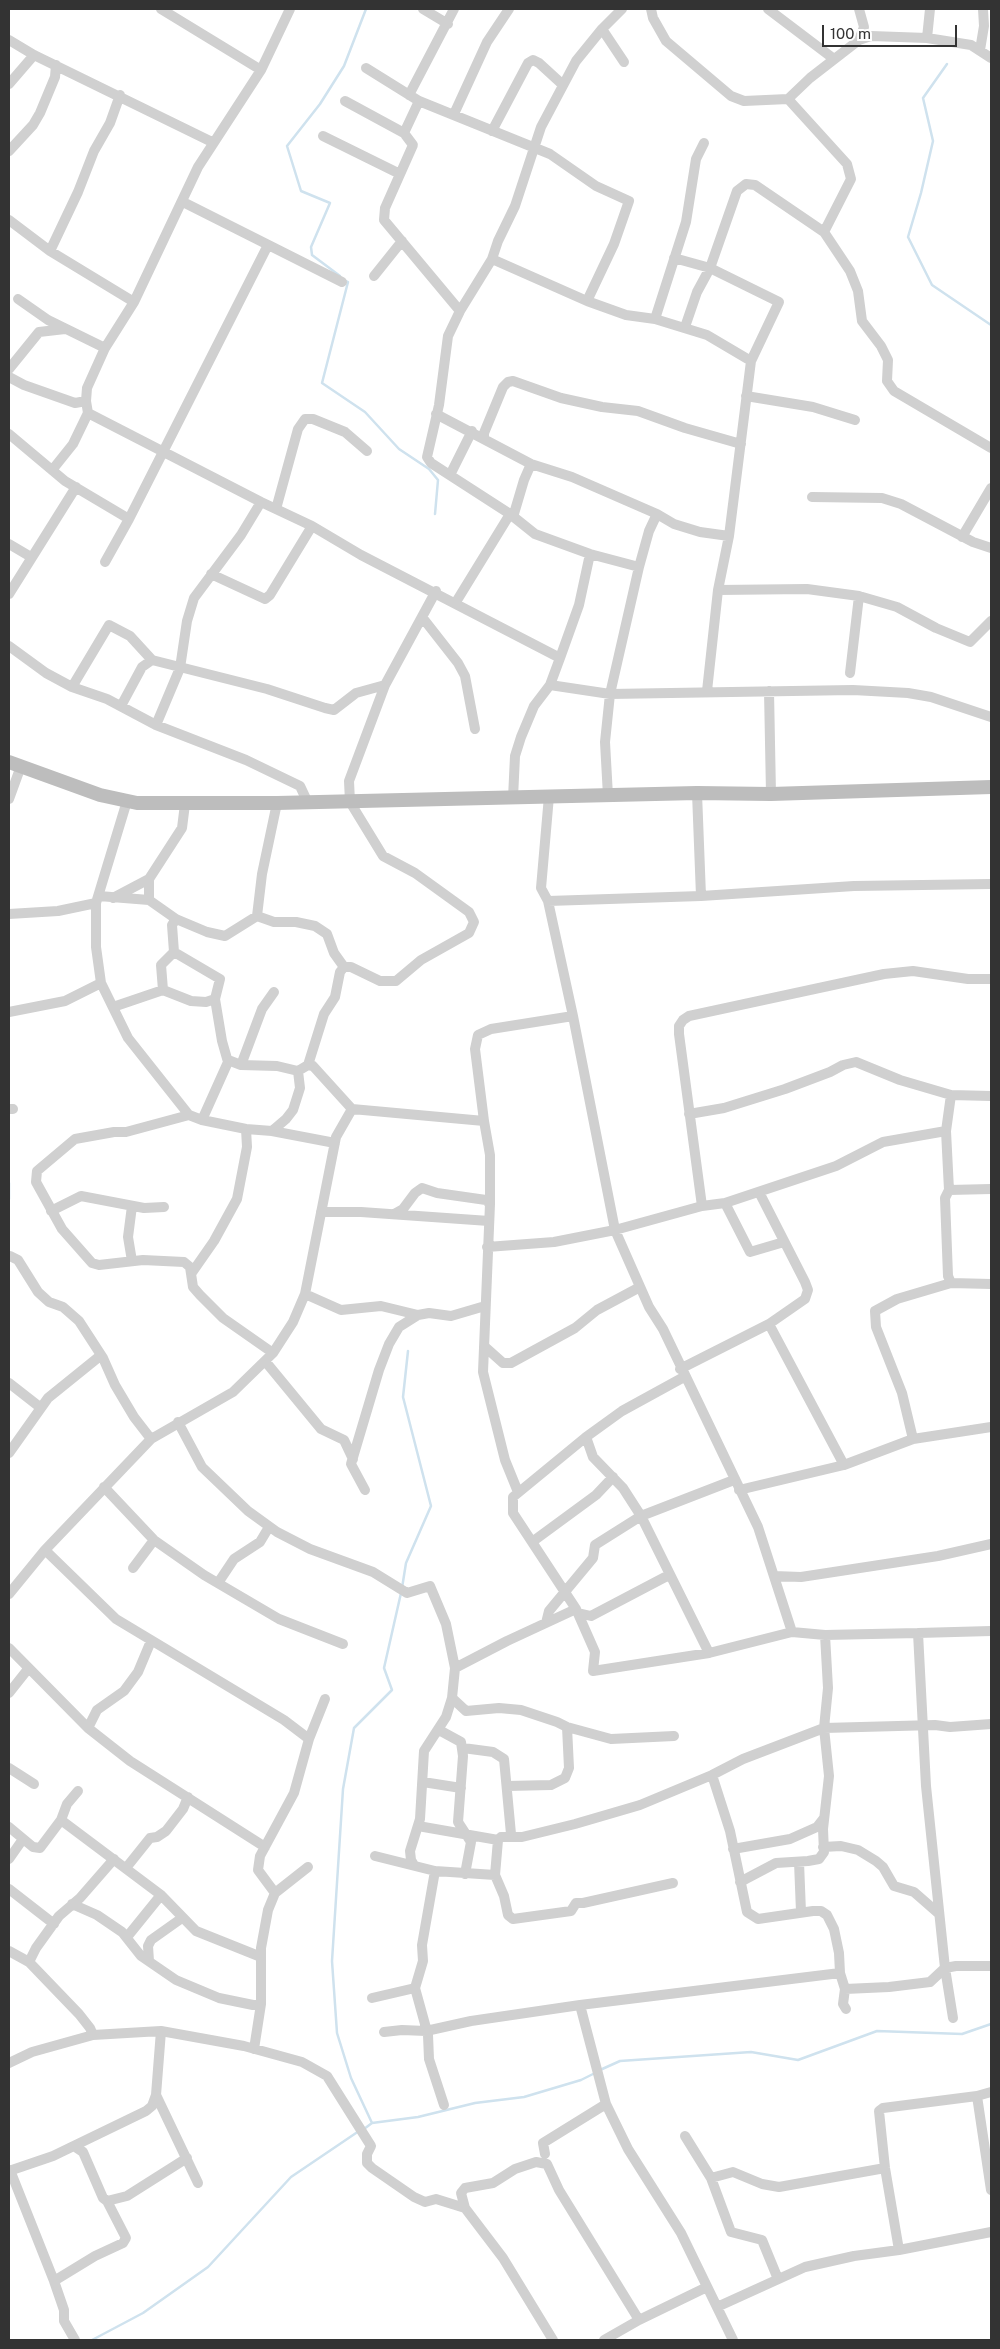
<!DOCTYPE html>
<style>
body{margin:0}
#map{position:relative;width:1000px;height:2349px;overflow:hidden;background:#fff;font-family:"Public Sans",sans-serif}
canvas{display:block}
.frame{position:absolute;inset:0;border:10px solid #333;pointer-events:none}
.scale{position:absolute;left:822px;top:25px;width:135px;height:22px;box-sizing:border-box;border:2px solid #333;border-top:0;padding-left:6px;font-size:15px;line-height:18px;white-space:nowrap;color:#333;-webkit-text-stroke:4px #fff;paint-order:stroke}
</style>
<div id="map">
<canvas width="1000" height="2349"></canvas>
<div class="frame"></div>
<div class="scale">100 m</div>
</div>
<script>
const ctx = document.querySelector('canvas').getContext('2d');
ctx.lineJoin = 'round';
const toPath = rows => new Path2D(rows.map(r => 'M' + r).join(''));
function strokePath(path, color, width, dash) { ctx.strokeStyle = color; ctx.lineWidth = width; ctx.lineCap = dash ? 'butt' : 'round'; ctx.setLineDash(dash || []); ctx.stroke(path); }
strokePath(toPath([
 [947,64,923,98,933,141,921,193,908,237,932,285,991,325],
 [340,276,312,255,311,247,330,203,301,191,287,146,320,104,344,66,366,9],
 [346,281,348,282,322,383,365,412,399,449,429,469,438,480,435,514],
 [9,1183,9,1199],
 [402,1588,406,1563,431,1506,403,1397,408,1351],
 [600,2070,620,2061,751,2052,798,2060,877,2031,962,2034,991,2024],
 [372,2123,351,2078,337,2033,332,1961,343,1789,354,1728,392,1690,384,1668,401,1593],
 [364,2129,372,2123,418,2117,475,2103,524,2097,581,2080,595,2073],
 [92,2340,143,2313,208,2267,291,2177,359,2131]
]), '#cfe2ee', 2.5);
strokePath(toPath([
 [161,9,261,70],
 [423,9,448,24],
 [622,9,602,29,576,61,541,127,515,206,498,241,492,259,460,311,448,336,439,405,427,457,431,463,510,514,535,534,590,554,639,567],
 [651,9,653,18,666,41,731,96,744,101,788,99,810,78,859,40,871,36,927,38,971,45,991,58],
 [768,9,834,59],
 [602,29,624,62],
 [927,38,930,9],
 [9,40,34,55,212,142],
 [859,40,864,27,859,9],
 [980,50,984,26,983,9],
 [366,68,419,101,550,154,596,186,629,201,614,244,587,301],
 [9,84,34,55],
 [409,95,454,9],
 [788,99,847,164,851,179,824,232],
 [345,101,404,133],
 [419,101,404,133,413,145,385,208,384,220,460,311],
 [454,114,487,42,509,9],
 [492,131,528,63,533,60,539,63,563,85],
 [323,136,400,174],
 [9,151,33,125,40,113,55,77,56,65],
 [183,202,342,282],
 [9,220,50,251,134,302,105,348,87,388,86,401,88,413,261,502,312,526,361,555,560,658,550,685,610,694,853,690,908,693,931,697,991,717],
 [50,251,78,192,94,151,110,123,120,95],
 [674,258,710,268,779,302,751,361,729,536,718,590,707,691],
 [492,259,587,301,626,315,655,319,707,335,751,361],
 [374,276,402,241],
 [18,299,48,320,105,348],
 [134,302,198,167,261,70,290,9],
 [655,319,686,222,696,159,704,143],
 [685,327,697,292,710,268,737,191,746,184,755,185,824,232,850,271,858,291,862,321,881,346,888,360,887,381,894,391,991,448],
 [9,369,39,332,65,329],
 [9,377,24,385,75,403,86,401],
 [746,396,813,407,855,420],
 [436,414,531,464,572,477,657,514,674,524,700,532,729,536],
 [9,434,65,481,129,519],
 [484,437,484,433,503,387,508,382,513,381,561,398,602,407,638,411,685,428,741,444],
 [53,469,73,444,88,413],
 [450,475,472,431],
 [812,497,882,498,901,504,973,542,991,548],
 [276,509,298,429,305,419,313,419,345,432,367,451],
 [513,517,524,480,531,464],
 [962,537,991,488],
 [9,544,31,557],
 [105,562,129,519,268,245],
 [211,574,265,599,270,595,312,526],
 [718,590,807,589,859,596,897,607,936,628,970,642,991,621],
 [9,594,76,487],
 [456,602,510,514],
 [422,617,458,663,465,676,475,729],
 [9,646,46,673,72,687,107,699,156,725,246,760,300,786,308,803],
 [560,658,579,605,590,554],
 [850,673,859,596],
 [72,687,109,625,130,636,152,660,267,689,325,708,334,710,356,693,385,685],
 [769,691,771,794],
 [121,706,142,667,152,660],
 [156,725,180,668,187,621,194,598,241,535,261,502],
 [697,793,701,896],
 [549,796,541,888,548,901,573,1016,615,1230,649,1307,663,1329,758,1527,792,1632,825,1635,918,1633,926,1786,945,1968,956,1966,991,1966],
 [608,796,605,742,610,694,639,567,649,531,657,514],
 [513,798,515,756,521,737,534,706,550,685],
 [9,799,21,766],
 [127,801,96,903,96,947,101,983,128,1038,189,1115,202,1120,246,1129,272,1131,335,1143],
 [99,896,149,900,176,919,207,932,225,936,257,916,262,874,277,803],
 [113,898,149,879],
 [149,900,149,879,182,828,185,804],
 [548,901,701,896,854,886,991,884],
 [9,914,58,911,96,903],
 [257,916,274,922,296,922,315,926,327,934,334,953,344,967],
 [174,952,220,979,215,999,222,1041,228,1062,202,1120],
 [344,967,351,967,380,981,396,981,421,960,469,933,474,922,469,912,415,873,383,856,350,802,349,781,385,685,436,591],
 [163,990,161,965,174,952,172,925,176,919],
 [113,1007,163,990,191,1001,206,1002,215,999],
 [9,1012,65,1001,101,983],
 [228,1060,241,1065,277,1066,298,1071,308,1065,313,1066,352,1109],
 [241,1065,262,1009,274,992],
 [308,1065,324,1014,335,997,340,972,344,967],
 [9,1109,13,1109],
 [689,1114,724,1108,785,1089,830,1072,843,1065,856,1062,900,1080,951,1095,991,1096],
 [189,1115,126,1132,114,1132,75,1139,37,1171,36,1182,62,1229,92,1263,99,1265,143,1260,184,1262,190,1267,193,1287,200,1295,223,1318,273,1353],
 [484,1121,490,1155,490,1204,483,1372,505,1460,518,1492],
 [272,1131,286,1119,293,1110,300,1088,298,1071],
 [949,1190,991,1189],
 [725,1203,750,1252,784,1242],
 [702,1206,679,1034,679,1026,683,1020,689,1016,884,974,913,971,968,979,991,979],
 [51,1211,81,1196,144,1208,164,1207],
 [321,1212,361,1212,489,1221],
 [394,1214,403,1209,415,1193,422,1188,437,1193,486,1200,490,1204],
 [487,1247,554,1242,615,1230,702,1206,725,1203,836,1166,883,1142,946,1131],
 [10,1256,18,1260,38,1292,49,1302,63,1307,79,1321,103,1358,115,1385,134,1417,151,1439],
 [132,1261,128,1237,132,1206],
 [191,1274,214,1241,237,1199,247,1147,246,1129],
 [951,1283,948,1276,945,1198,949,1190,946,1131,951,1095],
 [305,1294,341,1310,381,1306,418,1315,429,1313,451,1316,485,1306],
 [769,1324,844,1465],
 [484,1346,503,1363,511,1363,575,1328,597,1310,640,1287],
 [265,1361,321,1429,344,1440,353,1459],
 [680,1369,769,1324,805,1299,808,1290,805,1282,759,1192],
 [684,1377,622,1411,586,1437,513,1497,513,1513,576,1609,595,1652,593,1671,709,1653,792,1632],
 [9,1383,41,1408],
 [178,1422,202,1467,248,1511,277,1532,310,1549,373,1572,407,1593,430,1586,446,1624,455,1668,452,1698,446,1717,424,1751,420,1819,410,1851,411,1860,414,1865],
 [586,1437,593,1457,623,1488,641,1516,709,1653],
 [913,1439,902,1393,876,1327,875,1311,897,1299,951,1283,991,1284],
 [9,1453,48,1398,100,1356],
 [104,1487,154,1540,204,1575,279,1619,343,1644],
 [365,1490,351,1464,379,1370,389,1344,399,1327,418,1315],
 [739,1490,844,1465,913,1439,991,1427],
 [532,1542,596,1495,613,1477],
 [45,1550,116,1619,284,1720,309,1739],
 [133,1568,154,1540],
 [774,1576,801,1577,938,1556,991,1544],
 [218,1583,234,1559,260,1542,269,1527],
 [9,1594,45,1550,151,1439,233,1392,273,1353,293,1322,305,1294,336,1137,352,1109,484,1121,475,1049,478,1035,491,1029,573,1016],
 [578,1613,591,1616,669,1575],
 [546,1623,549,1611,593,1558,595,1545,641,1516,734,1480],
 [918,1633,991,1631],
 [9,1648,88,1728,130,1761,265,1847],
 [455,1668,507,1641,576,1609],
 [9,1693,28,1669],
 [452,1698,466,1711,499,1708,521,1710,557,1722,567,1727,611,1739,674,1736],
 [88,1728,97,1710,124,1691,138,1672,151,1641],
 [439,1730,461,1742,463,1756,458,1822,471,1842,465,1874],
 [463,1748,493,1752,504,1759,511,1834,513,1836],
 [9,1768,34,1784],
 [712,1775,730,1831,747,1912,758,1919,813,1911,821,1911,827,1915,834,1929,839,1953,840,1973,845,1989,843,2004,846,2009],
 [423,1782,461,1788],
 [507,1786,551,1785,565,1778,569,1768,567,1727],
 [61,1820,161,1895,196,1931,261,1957],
 [418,1826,498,1840,501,1837,522,1837,575,1824,640,1805,712,1775,743,1759,824,1728,935,1725,950,1727,991,1724],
 [9,1827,33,1847,40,1848,61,1820,67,1804,78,1791],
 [498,1840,495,1875,504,1896,508,1915,513,1919,571,1911,576,1903,583,1903,673,1883],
 [823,1847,841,1846,858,1850,876,1861,883,1867,894,1886,914,1892,938,1913],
 [733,1849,790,1839,817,1827,824,1818],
 [375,1856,435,1871,495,1875],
 [9,1859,23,1839],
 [799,1862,801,1912],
 [126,1868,150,1838,157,1837,166,1831,183,1809,188,1797],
 [435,1871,422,1945,423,1961,415,1988,428,2035,429,2059,444,2105],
 [740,1882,776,1863,808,1861,819,1859,824,1852,823,1829,829,1776,824,1728,828,1688,825,1635],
 [9,1889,54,1924],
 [275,1893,308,1867],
 [72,1904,97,1915,122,1932,141,1956,176,1980,219,1998,253,2005,261,2004],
 [127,1937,161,1895],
 [9,1951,29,1962,79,2014,90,2028,93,2035],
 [149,1961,148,1946,151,1940,182,1918],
 [29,1962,36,1948,59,1916,80,1898,114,1859],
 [945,1968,953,2018],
 [845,1989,889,1987,930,1982,945,1968],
 [372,1998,415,1988],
 [580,2005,606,2104,628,2149,681,2233,733,2340],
 [161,2031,156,2095,198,2183],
 [384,2032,402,2030,426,2031,471,2021,580,2005,840,1973],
 [254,2049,261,2004,261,1948,268,1910,275,1893,258,1870,260,1856,294,1793,309,1739,325,1699],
 [9,2063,32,2052,93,2035,161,2031,244,2046,302,2062,327,2076,371,2146,367,2154,367,2163,372,2168,414,2197,425,2202,436,2199,465,2208],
 [991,2092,977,2096,991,2190],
 [685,2136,711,2178,731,2232,762,2240,778,2279],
 [545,2154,543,2143,606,2104],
 [10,2170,54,2281,64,2310,64,2321,75,2340],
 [9,2171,53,2156,146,2111,152,2106,156,2095],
 [711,2178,733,2172,762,2184,779,2187,885,2168],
 [107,2201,127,2196,187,2158],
 [899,2250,885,2168,879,2111,883,2108,977,2096],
 [54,2281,95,2256,123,2243,126,2238,107,2201,103,2198,83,2152,74,2146],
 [717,2307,805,2267,854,2256,899,2250,991,2232],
 [553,2340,503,2258,465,2208,461,2193,465,2188,493,2183,515,2169,536,2162,547,2164,559,2190,639,2320],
 [604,2340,639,2320,707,2287]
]), '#d0d0d0', 10);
strokePath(toPath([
 [9,762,100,795,137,803,277,803,697,793,771,794,991,787]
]), '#bdbdbd', 14);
</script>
